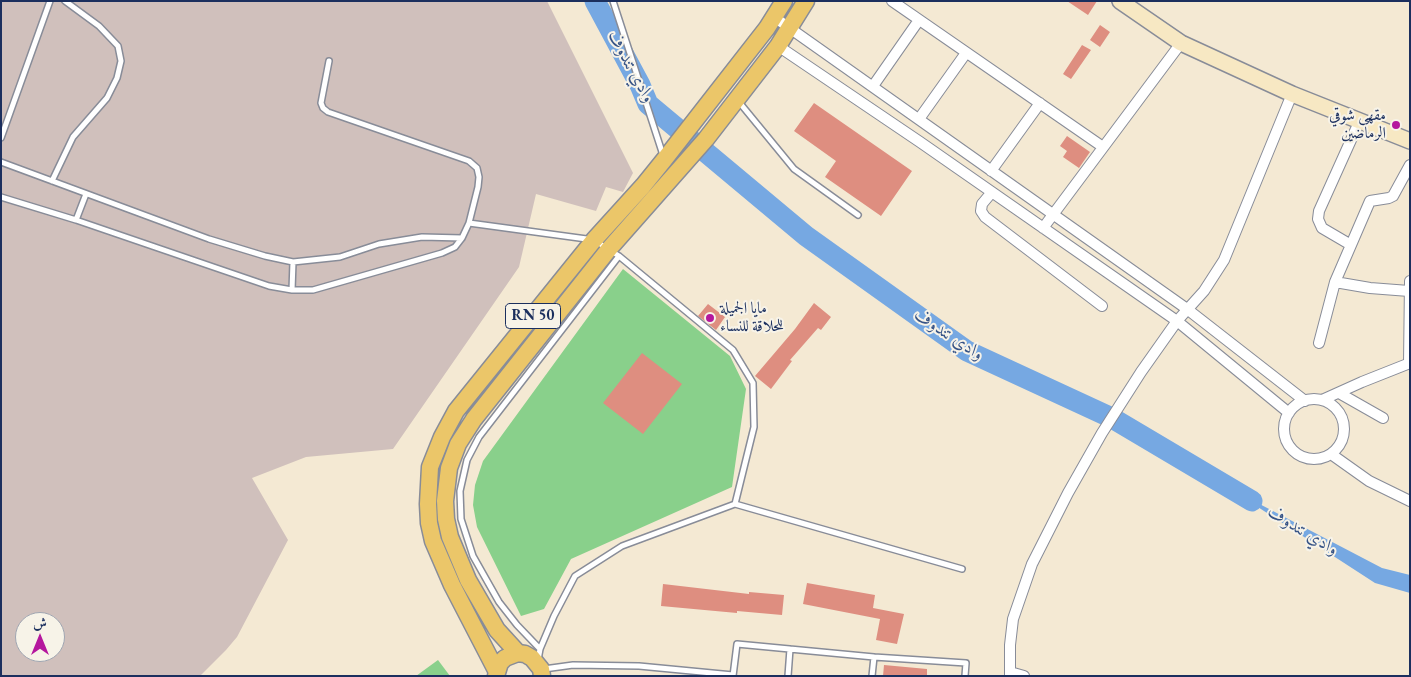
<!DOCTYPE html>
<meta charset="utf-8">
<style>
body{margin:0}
#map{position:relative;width:1411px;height:677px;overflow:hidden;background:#f4e9d3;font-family:"EB Garamond",Amiri,serif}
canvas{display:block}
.frame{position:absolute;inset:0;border:2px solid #1b2f5e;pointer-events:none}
.north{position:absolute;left:15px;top:612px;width:50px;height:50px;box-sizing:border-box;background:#f7f3e8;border:1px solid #9fa5b1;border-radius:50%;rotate:0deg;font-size:14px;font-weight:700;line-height:20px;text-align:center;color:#1b2f5e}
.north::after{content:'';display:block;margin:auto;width:18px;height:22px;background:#b5179e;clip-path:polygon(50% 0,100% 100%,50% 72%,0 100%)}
</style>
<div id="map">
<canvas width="1411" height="677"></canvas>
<div class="frame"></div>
<div class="north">ش</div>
</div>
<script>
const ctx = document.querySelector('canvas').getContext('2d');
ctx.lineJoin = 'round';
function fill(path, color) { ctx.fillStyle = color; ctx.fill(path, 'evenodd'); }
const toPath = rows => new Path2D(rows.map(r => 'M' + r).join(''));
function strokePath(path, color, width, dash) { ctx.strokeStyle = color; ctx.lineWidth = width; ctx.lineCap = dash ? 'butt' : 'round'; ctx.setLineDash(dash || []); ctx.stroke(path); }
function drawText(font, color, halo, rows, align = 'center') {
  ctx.font = font + ' "EB Garamond",Amiri,serif'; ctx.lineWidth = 4; ctx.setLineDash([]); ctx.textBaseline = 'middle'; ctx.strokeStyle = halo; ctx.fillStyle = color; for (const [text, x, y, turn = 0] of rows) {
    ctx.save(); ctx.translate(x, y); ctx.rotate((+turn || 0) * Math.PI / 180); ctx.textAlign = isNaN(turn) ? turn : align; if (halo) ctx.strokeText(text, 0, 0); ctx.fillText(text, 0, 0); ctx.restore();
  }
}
fill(toPath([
 [1,1,547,1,633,173,623,192,606,187,596,211,536,194,519,267,393,449,306,457,252,478,288,540,237,637,226,650,200,676,1,676],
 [25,622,55,622,55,652,25,652]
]), '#d0c0bc');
fill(toPath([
 [623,269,730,356,746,389,732,487,571,559,544,609,521,616,477,527,473,505,475,485,483,461],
 [438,660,450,676,416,676]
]), '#89d08b');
fill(toPath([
 [1227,487,1382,568,1410,575,1410,593,1375,583]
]), '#76a8e2');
strokePath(toPath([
 [595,1,640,85,648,104,806,236,967,351,1112,418,1252,501]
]), '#76a8e2', 21);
fill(toPath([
 [1067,1,1097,1,1088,15],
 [1100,25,1110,32,1100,47,1090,40],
 [1082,45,1091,50,1071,79,1063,74],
 [814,103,912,171,881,216,825,177,836,161,794,131],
 [1067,136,1090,152,1079,168,1063,157,1067,151,1060,146],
 [814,303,831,317,821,330,818,328,790,360,792,361,771,389,755,376,795,329],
 [708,304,725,317,716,330,698,316],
 [642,353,682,384,643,434,603,403],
 [807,583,875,595,873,608,904,614,897,644,876,640,880,619,803,604],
 [663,584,749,594,749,592,784,595,782,615,737,611,737,613,661,606],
 [884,665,927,669,927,676,883,676]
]), '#de8e80');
const lane = toPath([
 [613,1,663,155],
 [329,61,321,103,323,108,328,112,469,161,477,168,479,177,478,187,469,223],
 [739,102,794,169,858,215],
 [1,138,50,1],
 [1,162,209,239,265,256,293,262,340,257,379,244,422,237,462,238],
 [52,181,73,137,107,98,117,78,121,61,118,46,99,26,65,1],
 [1,197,76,220,269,286,292,290,313,290,442,253,455,247,462,238,469,223,594,240,619,256,733,350,753,383,754,427,735,504,622,546,575,576,554,616,540,649,538,660],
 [76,220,86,194],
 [292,290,293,262],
 [735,504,962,569],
 [540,649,517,625,499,602,473,556,461,519,460,491,467,460,479,437,619,256],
 [544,669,573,665,639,666,733,675],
 [733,676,737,644,874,657,966,663,965,676],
 [788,676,790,649],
 [872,676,874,657]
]);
const street = toPath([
 [892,1,1103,147],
 [774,17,1187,309,1305,401],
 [778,46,920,142,1177,321,1289,413],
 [873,86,919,20],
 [919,119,966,53],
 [991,171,1040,103],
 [992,192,982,204,981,211,985,217,1102,306],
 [1043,228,1181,43],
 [1351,245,1322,228,1318,219,1319,211,1360,120],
 [1335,282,1370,288,1409,291],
 [1319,343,1335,282,1370,201,1389,198,1393,196,1410,165],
 [1409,363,1410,281],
 [1339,393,1383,418],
 '1284 429a30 30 0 1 1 60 0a30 30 0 1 1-60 0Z',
 [1322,400,1362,382,1410,363],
 [1331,454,1369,481,1410,501],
 [1010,672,1024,676],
 [1010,676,1010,645,1013,619,1032,564,1068,493,1102,433,1141,372,1177,321,1204,291,1224,260,1292,94]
]);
const secondary = toPath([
 [1120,1,1181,43,1292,94,1410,141]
]);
const primary = toPath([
 [518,653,497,630,468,580,450,537,446,519,445,501,449,468,458,444,474,419,609,249,706,139,778,46,806,1],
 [496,670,452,585,433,541,429,523,428,504,430,467,442,437,456,411,594,240,643,186,664,160,767,28,784,1],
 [496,676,500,663,505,658,518,653,525,654,532,658,541,669,542,676]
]);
strokePath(lane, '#888c98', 8);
strokePath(street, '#888c98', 12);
strokePath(secondary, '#888c98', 18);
strokePath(primary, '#888c98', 19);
strokePath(lane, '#fff', 5);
strokePath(street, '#fff', 10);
strokePath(secondary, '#f7e8c3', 15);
strokePath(primary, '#ebc669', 16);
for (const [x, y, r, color] of [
 [1396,125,5,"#b5179e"],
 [710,318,5,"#b5179e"]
]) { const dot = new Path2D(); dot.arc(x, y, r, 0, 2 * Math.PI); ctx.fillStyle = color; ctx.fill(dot); strokePath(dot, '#f7f3e8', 2); }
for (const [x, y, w] of [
 [533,316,55]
]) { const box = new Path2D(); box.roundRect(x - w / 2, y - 12.5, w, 25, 4); ctx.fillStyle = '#f7f3e8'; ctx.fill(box); strokePath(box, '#1b2f5e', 1); }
drawText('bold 15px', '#1b2f5e', null, [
 ["RN 50",533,316]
]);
drawText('16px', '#1b2f5e', '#f7f3e8', [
 ["مقهى شوقي",1386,116],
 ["الرماضين",1386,134],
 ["مايا الجميلة",720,309,"left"],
 ["للحلاقة للنساء",720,327,"left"]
], 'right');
drawText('italic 18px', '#365386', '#f7f3e8', [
 ["وادي تندوف",631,67,61],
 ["وادي تندوف",949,335,33],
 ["وادي تندوف",1303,531,31]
]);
</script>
